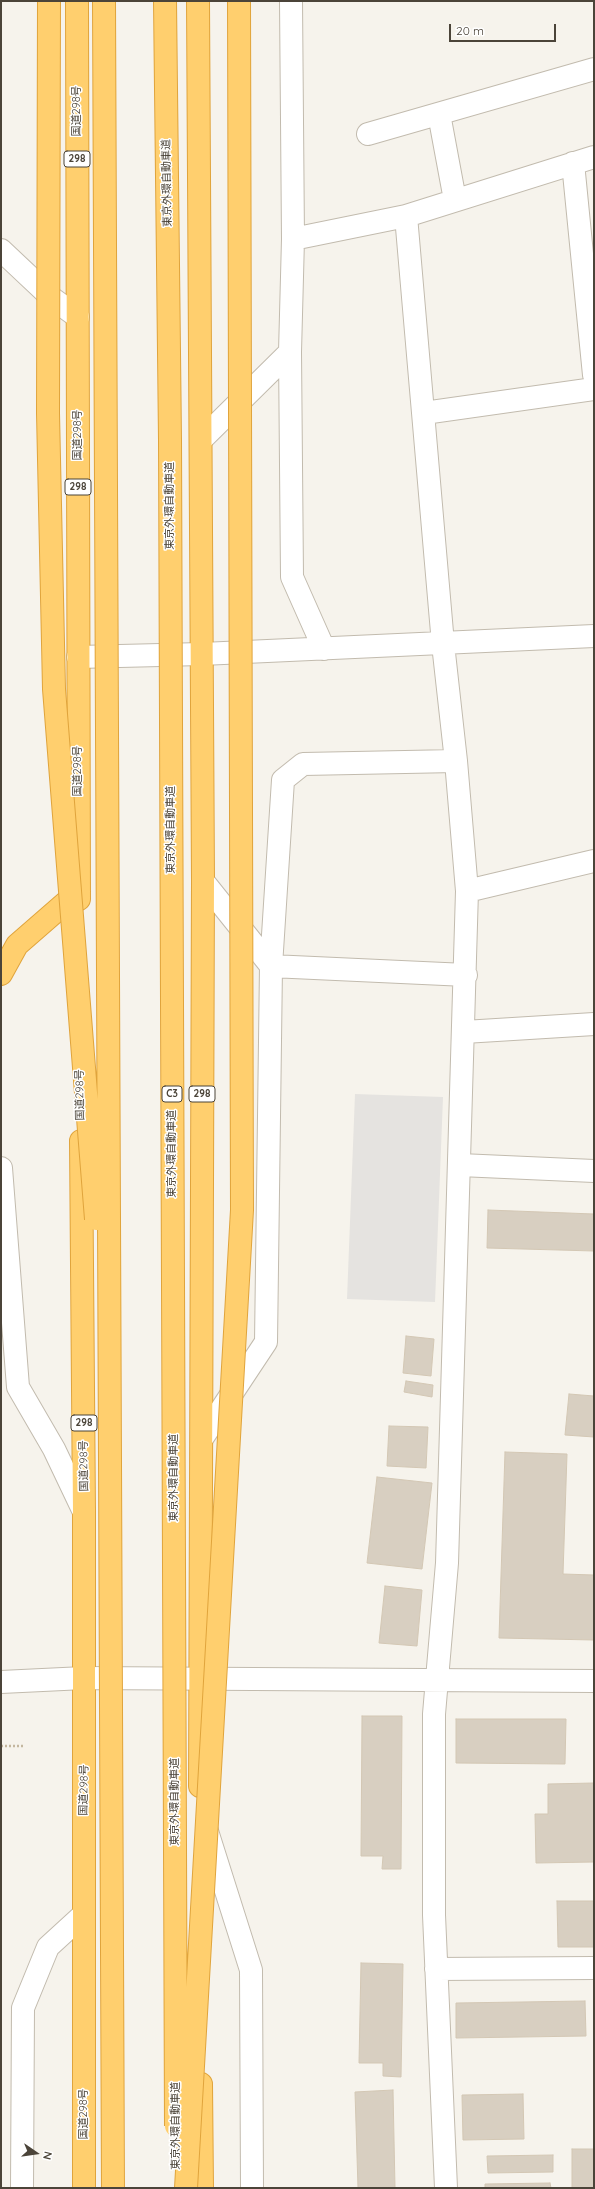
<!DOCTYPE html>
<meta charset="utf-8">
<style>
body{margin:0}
#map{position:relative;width:595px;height:2189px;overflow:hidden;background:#f6f3ec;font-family:Quicksand,sans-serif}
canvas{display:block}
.frame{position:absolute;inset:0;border:2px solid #4b4439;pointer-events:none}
.north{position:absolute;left:16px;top:2133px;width:40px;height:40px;-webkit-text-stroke:3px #fff;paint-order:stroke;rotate:103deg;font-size:11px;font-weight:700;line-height:16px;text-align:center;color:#4b4439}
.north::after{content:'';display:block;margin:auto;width:14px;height:18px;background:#4b4439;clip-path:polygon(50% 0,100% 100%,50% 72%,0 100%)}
.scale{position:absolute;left:449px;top:24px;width:107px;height:18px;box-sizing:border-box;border:2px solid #4b4439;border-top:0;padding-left:5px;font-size:12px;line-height:14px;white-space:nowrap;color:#4b4439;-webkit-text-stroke:3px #fff;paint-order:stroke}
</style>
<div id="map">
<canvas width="595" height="2189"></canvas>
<div class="frame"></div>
<div class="north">N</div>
<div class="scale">20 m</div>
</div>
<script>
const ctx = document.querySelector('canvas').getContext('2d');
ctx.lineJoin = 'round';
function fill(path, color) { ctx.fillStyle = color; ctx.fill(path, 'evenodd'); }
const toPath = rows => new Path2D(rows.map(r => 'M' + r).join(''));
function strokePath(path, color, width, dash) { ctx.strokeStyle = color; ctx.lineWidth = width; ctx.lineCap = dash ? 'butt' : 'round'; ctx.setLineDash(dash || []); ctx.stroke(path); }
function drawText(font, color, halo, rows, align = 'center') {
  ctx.font = font + ' Quicksand,"Noto Sans JP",sans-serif'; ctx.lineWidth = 3; ctx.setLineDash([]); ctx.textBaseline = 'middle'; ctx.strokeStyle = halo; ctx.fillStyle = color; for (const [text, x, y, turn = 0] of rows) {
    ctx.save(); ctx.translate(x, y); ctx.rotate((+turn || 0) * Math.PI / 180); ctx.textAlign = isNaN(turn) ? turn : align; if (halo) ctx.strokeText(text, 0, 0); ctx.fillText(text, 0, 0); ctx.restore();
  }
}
fill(toPath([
 [355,1094,443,1097,435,1302,347,1299]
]), '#e5e3e0');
const building = toPath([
 [488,1210,594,1214,594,1251,487,1248,488,1210],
 [406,1336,434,1339,431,1376,403,1373,406,1336],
 [406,1381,433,1385,432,1397,404,1392,406,1381],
 [569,1394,594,1396,594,1437,565,1435,569,1394],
 [389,1426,428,1427,426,1468,387,1466,389,1426],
 [505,1452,567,1454,563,1574,594,1575,594,1640,499,1638,505,1452],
 [377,1477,432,1483,422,1569,367,1563,377,1477],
 [385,1586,422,1590,417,1646,379,1643,385,1586],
 [362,1716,402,1716,401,1869,382,1869,383,1856,361,1856,362,1716],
 [456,1719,566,1719,565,1764,456,1763,456,1719],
 [594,1783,594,1862,536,1863,535,1814,548,1814,548,1784,594,1783],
 [557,1901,594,1901,594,1947,558,1947,557,1901],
 [361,1963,403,1964,401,2077,383,2076,383,2063,359,2063,361,1963],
 [585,2001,586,2036,456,2038,456,2003,585,2001],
 [393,2090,395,2188,358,2188,355,2092,393,2090],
 [523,2094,524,2139,463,2140,462,2095,523,2094],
 [572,2149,594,2149,594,2188,572,2188,572,2149],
 [553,2155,553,2172,488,2173,487,2156,553,2155],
 [550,2183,551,2188,485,2188,485,2184,550,2183]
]);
fill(building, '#d8cfc1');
strokePath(building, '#d3c7b4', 1);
const minor = toPath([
 [291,1,293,239,290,352,292,577,324,649],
 [439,114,455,200],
 [368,134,594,69],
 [573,163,594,375],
 [406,216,443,644,456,761,467,891,447,1563,434,1714,434,1915,446,2188],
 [293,239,406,216,594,157],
 [1,250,53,299,78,317],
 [424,413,594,389],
 [202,439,290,352],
 [78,657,202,654,594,636],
 [456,761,303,764,283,780,271,966,466,975],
 [467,891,594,861],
 [464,1032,594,1024],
 [460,1165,594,1171],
 [1,1168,18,1387,54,1449,84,1512],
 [203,1437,266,1342,271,966,203,881],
 [1,1682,84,1678,594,1681],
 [207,1831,251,1970,252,2188],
 [436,1969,594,1968],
 [22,2188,23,2008,48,1947,83,1915]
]);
const highway = toPath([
 [77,1,79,899],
 [198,1,203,881,200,1786],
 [1,974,17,945,79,891],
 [81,1141,84,1512,84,2188],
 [201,2084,202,2188]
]);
strokePath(minor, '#c2bbae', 24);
strokePath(highway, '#e0a43c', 24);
strokePath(toPath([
 [1,1746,25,1746]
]), '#c4b79f', 2.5, [2, 2]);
strokePath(minor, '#fff', 22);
strokePath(highway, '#ffcf6e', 22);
const highwayBridge = toPath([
 [49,1,48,413,54,689,96,1219],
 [104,1,113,2188],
 [165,1,170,440,176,2126],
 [186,2188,242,1210,239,1]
]);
strokePath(highwayBridge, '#e0a43c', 24, []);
strokePath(highwayBridge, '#ffcf6e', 22);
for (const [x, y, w] of [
 [77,159,26],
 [78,487,26],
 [172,1094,20],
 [202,1094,26],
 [84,1423,26]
]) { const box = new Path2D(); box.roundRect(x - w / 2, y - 8, w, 16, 3); ctx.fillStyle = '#fff'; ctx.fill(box); strokePath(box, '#4b4439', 1); }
drawText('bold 10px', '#4b4439', null, [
 ["298",77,159],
 ["298",78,487],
 ["C3",172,1094],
 ["298",202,1094],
 ["298",84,1423]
]);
drawText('11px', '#4b4439', '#fff', [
 ["国道298号",77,111,-90],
 ["東京外環自動車道",167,183,-91],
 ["国道298号",78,435,-90],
 ["東京外環自動車道",170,506,-90],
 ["国道298号",78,771,-90],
 ["東京外環自動車道",171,830,-90],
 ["国道298号",80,1095,-91],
 ["東京外環自動車道",172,1154,-90],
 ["国道298号",84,1466,-91],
 ["東京外環自動車道",174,1478,-90],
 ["国道298号",84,1790,-89],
 ["東京外環自動車道",175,1802,-90],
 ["国道298号",84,2114,-90],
 ["東京外環自動車道",176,2126,-90]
]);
</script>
